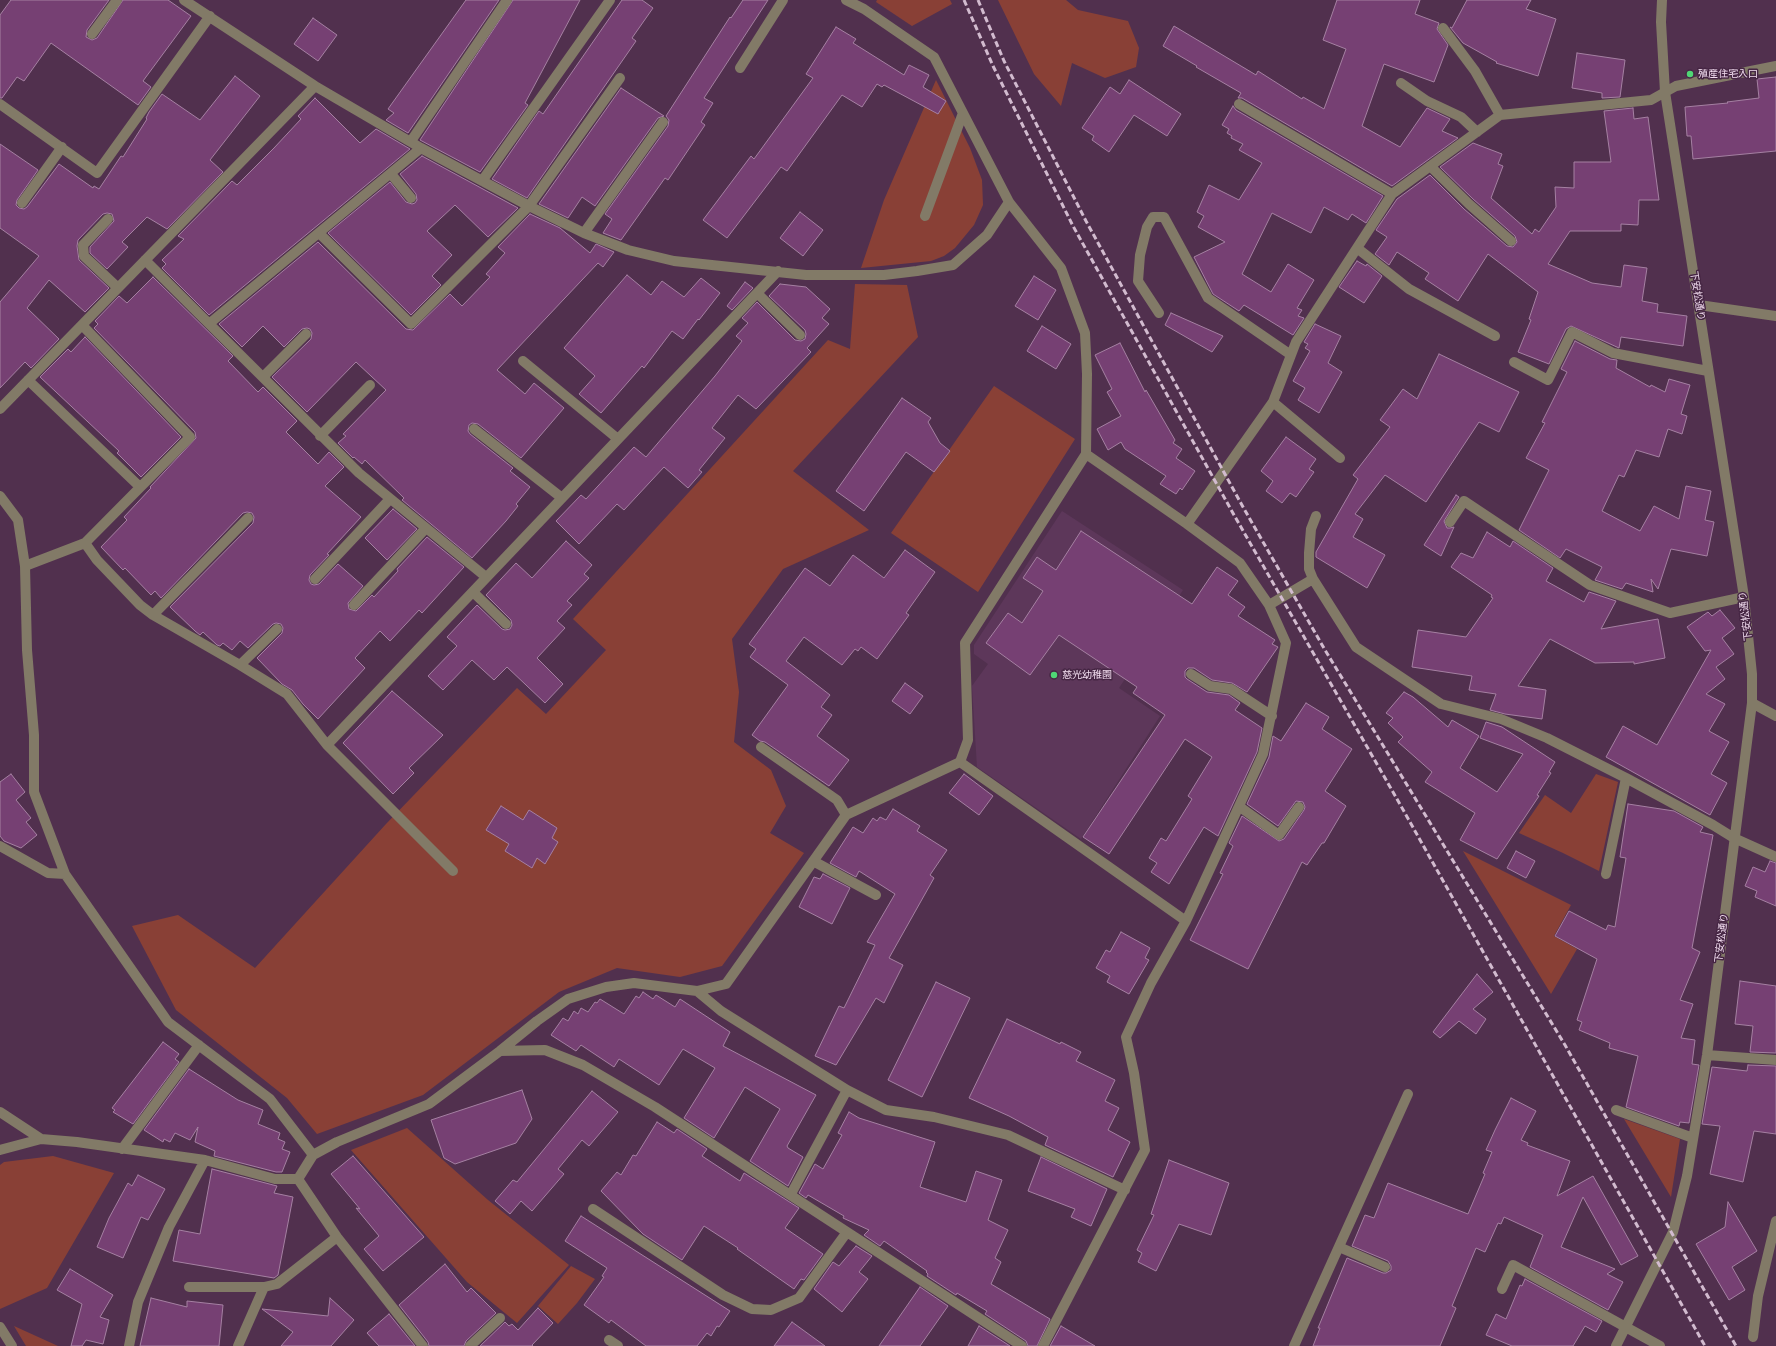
<!DOCTYPE html>
<meta charset="utf-8">
<style>
body{margin:0}
canvas{display:block;background:#51304e}
</style>
<canvas width="1776" height="1346"></canvas>
<script>
const ctx = document.querySelector('canvas').getContext('2d');
ctx.lineJoin = 'round';
function fill(path, color) { ctx.fillStyle = color; ctx.fill(path, 'evenodd'); }
const toPath = rows => new Path2D(rows.map(r => 'M' + r).join(''));
function strokePath(path, color, width, dash) { ctx.strokeStyle = color; ctx.lineWidth = width; ctx.lineCap = dash ? 'butt' : 'round'; ctx.setLineDash(dash || []); ctx.stroke(path); }
function drawText(font, color, halo, rows, align = 'center') {
  ctx.font = font + ' "DejaVu Sans","Noto Sans JP",sans-serif'; ctx.lineWidth = 3; ctx.setLineDash([]); ctx.textBaseline = 'middle'; ctx.strokeStyle = halo; ctx.fillStyle = color; for (const [text, x, y, turn = 0] of rows) {
    ctx.save(); ctx.translate(x, y); ctx.rotate((+turn || 0) * Math.PI / 180); ctx.textAlign = isNaN(turn) ? turn : align; if (halo) ctx.strokeText(text, 0, 0); ctx.fillText(text, 0, 0); ctx.restore();
  }
}
fill(toPath([
 [1062,511,1183,590,1119,688,1160,716,1081,839,977,767,972,686,988,664,974,654,974,645]
]), '#5d375a');
fill(toPath([
 [877,0,950,0,952,4,912,26,876,2],
 [998,0,1066,0,1078,10,1128,21,1139,48,1136,67,1105,78,1072,63,1061,106,1034,74],
 [936,80,970,148,982,180,983,205,974,225,955,248,944,256,931,261,861,268,884,200],
 [855,284,907,285,918,337,793,471,869,530,783,569,732,639,739,692,734,742,771,770,786,806,770,833,804,853,722,966,680,977,617,968,559,992,423,1095,317,1134,287,1098,176,1010,132,926,178,915,255,968,386,824,517,688,546,714,606,650,573,619,828,340,850,349],
 [994,386,1075,439,978,592,891,533],
 [1596,774,1618,782,1599,871,1563,853,1519,833,1545,795,1571,813],
 [1463,851,1571,905,1554,936,1577,949,1551,994],
 [1624,1119,1680,1139,1671,1197],
 [407,1128,488,1200,569,1265,517,1323,467,1282,351,1150],
 [53,1156,114,1173,47,1288,0,1309,0,1165,4,1162],
 [571,1266,595,1279,577,1303,558,1324,538,1306],
 [14,1326,58,1346,26,1346]
]), '#894036');
const building = toPath([
 [11,0,109,0,87,30,86,37,92,40,97,38,123,0,168,0,191,16,143,81,151,87,138,105,51,43,24,81,17,77,2,98,0,98,0,15,11,0],
 [466,0,499,0,408,133,386,120,394,113,388,109,466,0],
 [513,0,580,0,525,103,528,105,480,172,420,140,513,0],
 [622,0,642,0,653,8,632,38,636,41,527,198,492,179,539,111,543,114,622,0],
 [743,0,768,0,704,98,713,103,701,122,705,125,668,180,665,178,621,240,603,233,612,219,605,214,668,126,669,120,666,116,730,17,731,18,743,0],
 [1337,0,1420,0,1415,14,1439,23,1437,29,1448,45,1434,82,1384,64,1362,126,1400,147,1427,108,1450,119,1442,131,1458,138,1392,186,1242,98,1238,98,1241,93,1196,67,1197,66,1163,46,1174,26,1256,75,1258,71,1302,99,1303,97,1324,109,1346,49,1323,40,1337,0],
 [1467,0,1531,0,1526,9,1556,19,1538,76,1496,63,1497,62,1463,43,1450,27,1452,28,1467,0],
 [313,18,337,35,318,61,294,44,313,18],
 [836,27,856,39,853,43,904,75,909,65,929,75,923,87,946,101,938,114,884,85,882,87,877,84,862,107,842,95,787,171,781,167,727,238,703,220,751,156,754,159,813,78,806,74,836,27],
 [1577,53,1625,60,1620,97,1602,98,1602,93,1572,88,1577,53],
 [235,76,260,96,210,160,223,172,167,229,147,217,122,242,128,247,107,269,90,253,90,247,114,221,112,214,107,213,103,214,78,240,77,246,79,260,109,288,85,312,49,280,27,308,59,339,31,368,25,362,0,388,0,302,39,256,0,228,0,144,38,170,17,200,16,205,19,208,24,209,27,207,59,164,93,188,94,186,99,189,121,156,123,157,147,119,146,118,149,112,162,94,200,120,235,76],
 [1776,77,1776,151,1693,159,1691,136,1687,136,1685,107,1728,103,1727,102,1759,98,1757,79,1776,77],
 [1129,80,1181,114,1167,136,1134,115,1109,152,1092,140,1094,136,1082,128,1110,87,1120,94,1129,80],
 [621,88,664,116,658,118,595,206,582,197,568,218,539,204,621,88],
 [315,98,360,143,376,129,410,149,209,315,162,268,166,264,162,260,184,239,178,236,232,181,237,185,274,148,301,119,298,116,315,98],
 [1233,106,1236,110,1383,196,1366,223,1352,214,1348,220,1324,207,1311,233,1272,213,1242,274,1271,292,1288,264,1314,280,1297,308,1302,310,1298,316,1304,318,1293,335,1244,305,1239,311,1213,294,1194,257,1225,242,1198,227,1204,216,1197,212,1209,185,1239,200,1262,163,1239,150,1243,144,1231,138,1232,136,1227,133,1229,129,1222,125,1233,106],
 [1633,108,1634,119,1648,117,1659,200,1639,200,1638,225,1621,224,1621,231,1570,231,1548,264,1592,283,1621,287,1624,265,1647,268,1642,301,1658,304,1657,312,1687,316,1683,346,1621,337,1619,348,1571,326,1566,329,1549,364,1518,352,1531,320,1529,319,1538,292,1488,254,1458,301,1425,279,1429,273,1397,252,1389,265,1375,254,1387,237,1376,230,1397,199,1430,175,1464,209,1507,246,1513,247,1517,242,1515,236,1473,199,1440,167,1473,143,1502,154,1498,164,1503,166,1491,198,1532,234,1535,229,1539,232,1556,207,1555,187,1574,188,1574,162,1611,162,1604,111,1633,108],
 [422,156,518,208,488,237,455,205,427,231,452,255,432,276,441,285,411,315,328,233,390,182,406,202,412,204,415,203,417,200,416,194,400,174,422,156],
 [800,212,823,230,803,256,780,238,800,212],
 [530,214,560,228,590,253,596,244,614,252,603,267,598,263,497,370,525,394,534,383,564,408,521,458,478,424,472,423,469,425,468,431,470,434,513,468,510,471,530,487,516,504,518,506,506,521,472,558,402,500,404,498,365,460,362,464,354,457,353,458,338,443,346,436,343,434,386,390,356,362,307,412,272,377,311,339,312,333,310,329,307,328,302,329,284,347,263,326,242,347,219,324,318,242,406,329,413,330,450,294,462,306,490,277,486,274,505,253,498,247,530,214],
 [1357,261,1366,266,1367,264,1382,276,1364,303,1339,287,1357,261],
 [627,275,651,295,662,281,684,297,701,278,720,293,699,320,698,319,683,339,672,331,644,368,642,366,601,413,579,394,595,376,564,348,627,275],
 [1034,276,1056,290,1038,320,1015,306,1034,276],
 [153,277,233,356,228,361,258,392,263,387,297,421,286,432,318,464,329,452,344,467,325,486,361,517,327,554,329,555,310,575,309,580,311,584,314,585,319,584,338,564,363,586,348,603,349,609,356,611,372,595,374,597,398,571,397,569,427,537,464,567,422,613,419,610,390,641,380,631,355,658,365,668,318,719,303,704,292,690,282,684,257,658,282,633,283,628,281,624,276,623,273,624,248,648,240,641,232,650,223,643,220,646,217,645,203,632,200,635,195,631,170,607,253,523,254,517,252,513,247,512,243,513,161,598,155,591,151,595,125,568,123,570,101,547,127,520,124,517,151,488,150,487,196,438,195,432,94,328,98,324,95,321,119,296,127,303,153,277],
 [745,282,753,288,732,310,727,306,745,282],
 [780,284,806,287,830,309,822,318,829,324,807,348,811,352,756,409,738,395,712,428,725,438,699,470,702,472,688,488,664,467,624,510,617,504,579,544,556,521,581,495,586,499,634,447,646,457,715,376,742,341,736,336,748,323,742,318,757,302,795,340,801,341,805,339,806,334,805,330,769,296,780,284],
 [1171,313,1223,336,1212,352,1165,325,1171,313],
 [1315,324,1341,336,1328,363,1342,372,1319,413,1298,400,1305,388,1293,381,1310,351,1305,348,1308,344,1304,342,1315,324],
 [1042,326,1071,344,1056,369,1027,351,1042,326],
 [85,337,181,437,141,477,117,453,119,451,40,377,68,349,71,352,85,337],
 [1575,341,1610,359,1617,360,1616,368,1650,387,1651,385,1665,392,1669,379,1690,385,1681,414,1687,416,1682,434,1668,429,1659,457,1636,450,1624,477,1619,475,1602,511,1640,531,1654,506,1679,519,1686,486,1711,491,1705,520,1714,522,1707,556,1671,549,1658,589,1651,579,1653,592,1626,583,1622,589,1595,580,1602,567,1566,549,1560,558,1519,530,1549,470,1526,458,1545,423,1542,422,1567,372,1561,369,1575,341],
 [1120,343,1145,392,1146,390,1175,440,1173,443,1182,449,1176,458,1195,471,1182,490,1180,488,1176,494,1160,484,1166,476,1125,449,1121,442,1108,450,1097,429,1121,416,1107,392,1112,389,1095,355,1120,343],
 [1439,354,1519,392,1499,432,1479,422,1426,502,1385,475,1355,514,1363,519,1353,537,1385,555,1367,588,1316,557,1316,552,1358,479,1353,475,1390,427,1380,420,1403,389,1417,399,1439,354],
 [902,398,931,418,928,422,940,443,950,451,934,472,906,452,864,511,836,491,902,398],
 [1286,437,1316,459,1309,469,1314,472,1296,497,1290,493,1282,503,1266,491,1273,481,1261,471,1286,437],
 [1456,495,1459,497,1444,521,1447,528,1450,528,1454,527,1441,556,1424,545,1456,495],
 [393,509,417,529,387,560,365,538,393,509],
 [1081,531,1192,604,1217,567,1238,581,1228,595,1245,607,1238,616,1275,640,1272,644,1278,647,1247,692,1232,683,1212,680,1194,668,1188,668,1185,671,1185,677,1187,679,1207,692,1229,695,1240,703,1235,710,1262,728,1257,752,1218,836,1204,827,1169,884,1151,872,1157,863,1149,858,1161,838,1166,841,1192,799,1188,796,1212,757,1185,739,1109,854,1083,837,1165,715,1133,693,1137,687,1059,635,1030,675,986,643,1008,613,1022,623,1043,591,1023,578,1037,557,1056,570,1081,531],
 [1487,532,1510,547,1513,541,1553,568,1546,581,1584,602,1589,592,1616,601,1601,629,1658,619,1665,658,1634,664,1634,662,1595,663,1550,639,1518,686,1546,690,1542,719,1505,714,1490,710,1496,694,1469,690,1472,676,1412,667,1418,630,1466,637,1493,598,1491,597,1492,595,1451,567,1461,553,1473,558,1487,532],
 [566,541,592,565,584,574,589,578,567,601,572,605,557,621,565,628,537,658,563,684,545,703,507,667,494,680,472,660,443,690,428,676,457,646,447,637,477,605,502,629,505,630,510,629,512,625,511,620,486,595,516,563,532,578,566,541],
 [905,550,935,572,906,613,909,615,877,659,861,647,858,651,855,649,842,665,804,637,786,661,830,695,821,707,832,715,817,736,849,760,829,786,765,742,760,741,752,735,788,685,750,657,756,649,749,644,805,568,830,586,853,555,884,578,905,550],
 [1720,610,1735,628,1722,638,1734,654,1716,667,1725,679,1706,694,1725,704,1709,731,1729,742,1711,774,1727,783,1710,815,1606,757,1623,726,1657,745,1711,650,1705,651,1687,627,1708,612,1712,616,1720,610],
 [905,683,923,696,910,714,892,701,905,683],
 [392,691,443,735,409,768,414,773,393,794,343,743,392,691],
 [1404,692,1413,697,1448,727,1452,720,1479,736,1460,768,1497,792,1523,754,1480,738,1486,722,1502,727,1555,762,1549,772,1551,773,1537,795,1539,796,1497,859,1460,840,1475,813,1425,782,1432,772,1398,742,1403,737,1388,723,1393,718,1386,713,1404,692],
 [1306,703,1329,717,1322,729,1352,749,1325,791,1346,806,1324,843,1322,843,1307,865,1302,862,1248,969,1190,940,1223,874,1220,873,1233,846,1229,843,1242,816,1279,841,1284,839,1304,810,1305,807,1303,802,1296,801,1278,826,1247,804,1269,757,1273,736,1281,741,1306,703],
 [11,774,25,792,16,800,31,818,26,822,37,835,21,848,4,841,0,836,0,782,11,774],
 [964,774,993,796,979,815,949,793,964,774],
 [1628,804,1674,811,1703,827,1700,832,1713,835,1692,948,1700,952,1680,1000,1693,1004,1681,1038,1695,1040,1692,1064,1699,1065,1689,1123,1680,1122,1679,1126,1626,1107,1638,1056,1609,1048,1610,1043,1579,1030,1582,1022,1577,1020,1597,959,1555,936,1569,911,1606,930,1608,925,1615,927,1626,858,1620,857,1628,804],
 [501,806,523,820,529,810,557,828,552,838,558,842,545,864,537,858,532,868,505,851,509,844,486,830,501,806],
 [893,809,920,826,917,831,947,850,930,875,934,878,889,958,903,965,884,1003,876,998,836,1065,815,1056,839,1006,844,1008,875,945,867,942,895,894,859,871,856,877,830,863,853,827,863,833,873,818,877,821,880,817,886,820,893,809],
 [1516,851,1535,861,1526,878,1507,868,1516,851],
 [1770,861,1776,863,1776,906,1755,897,1757,891,1745,886,1753,867,1765,872,1770,861],
 [823,874,850,888,832,924,799,907,814,877,820,879,823,874],
 [1121,932,1150,948,1145,958,1149,960,1129,994,1107,982,1110,976,1096,968,1106,950,1110,952,1121,932],
 [1477,974,1493,992,1473,1009,1486,1019,1476,1034,1459,1021,1440,1038,1433,1032,1477,974],
 [1740,981,1776,986,1776,1053,1750,1052,1753,1026,1735,1024,1740,981],
 [936,982,970,998,922,1097,888,1080,936,982],
 [643,992,653,999,656,995,675,1007,680,999,730,1032,723,1046,816,1095,787,1146,788,1148,803,1157,788,1186,750,1161,780,1109,745,1087,714,1138,684,1118,715,1068,683,1049,659,1085,619,1059,614,1067,581,1045,576,1051,551,1035,563,1018,568,1021,574,1011,578,1014,581,1008,588,1012,595,1002,597,1003,600,999,624,1014,636,996,639,998,643,992],
 [1007,1019,1060,1044,1061,1042,1081,1052,1076,1061,1115,1080,1105,1101,1119,1108,1108,1130,1130,1142,1113,1177,1045,1145,1048,1137,1009,1116,969,1098,1007,1019],
 [163,1042,179,1054,175,1059,179,1062,133,1124,113,1112,115,1110,112,1108,163,1042],
 [1748,1065,1776,1066,1776,1134,1754,1131,1743,1182,1710,1174,1720,1126,1702,1124,1712,1067,1747,1071,1748,1065],
 [189,1069,238,1100,263,1110,258,1124,280,1133,278,1139,285,1142,282,1149,290,1152,282,1172,276,1172,214,1156,215,1151,195,1142,198,1127,190,1140,175,1133,170,1142,164,1139,163,1142,144,1130,189,1069],
 [522,1090,532,1119,516,1143,455,1164,444,1158,431,1120,522,1090],
 [592,1091,618,1112,589,1146,582,1140,558,1169,564,1174,532,1211,521,1201,510,1214,495,1201,513,1180,517,1182,592,1091],
 [1511,1098,1536,1111,1521,1140,1528,1143,1527,1145,1570,1161,1557,1196,1593,1176,1638,1256,1621,1265,1583,1197,1561,1247,1615,1269,1607,1274,1623,1282,1608,1310,1530,1267,1543,1235,1504,1217,1501,1224,1498,1223,1485,1252,1476,1248,1452,1306,1456,1308,1440,1346,1313,1346,1320,1328,1318,1328,1347,1258,1383,1273,1386,1273,1391,1270,1391,1266,1388,1261,1352,1246,1365,1215,1374,1218,1388,1183,1468,1214,1485,1174,1483,1173,1492,1152,1486,1150,1495,1130,1511,1098],
 [849,1112,859,1118,935,1142,920,1187,966,1202,976,1171,1002,1180,988,1220,1008,1230,995,1258,1001,1262,991,1284,1050,1319,1037,1346,1028,1346,1026,1341,985,1314,987,1311,957,1293,956,1295,927,1276,928,1274,926,1272,927,1271,884,1241,880,1246,864,1235,869,1230,843,1218,844,1216,808,1195,806,1198,799,1193,815,1164,823,1169,842,1135,838,1133,849,1112],
 [657,1122,674,1133,677,1129,707,1149,702,1156,740,1181,744,1173,799,1208,785,1228,823,1254,804,1280,801,1279,794,1289,737,1249,738,1248,704,1226,682,1260,643,1234,601,1191,617,1172,621,1175,633,1155,636,1156,657,1122],
 [353,1156,424,1237,383,1271,364,1249,379,1236,356,1208,360,1209,331,1174,353,1156],
 [1041,1157,1107,1189,1091,1226,1071,1217,1075,1209,1028,1191,1041,1157],
 [1169,1160,1229,1183,1211,1235,1179,1224,1156,1271,1138,1262,1142,1253,1137,1250,1154,1215,1151,1214,1169,1160],
 [212,1169,277,1186,274,1193,293,1197,278,1275,274,1278,173,1261,179,1230,200,1234,212,1169],
 [138,1175,165,1189,148,1220,141,1217,123,1258,97,1247,109,1218,128,1183,132,1186,138,1175],
 [1728,1202,1757,1251,1732,1267,1745,1290,1729,1300,1696,1244,1725,1227,1728,1202],
 [581,1216,730,1311,719,1327,717,1326,711,1336,707,1333,697,1346,646,1346,611,1320,609,1323,584,1305,604,1277,602,1276,607,1268,565,1241,581,1216],
 [856,1246,872,1256,859,1272,868,1279,842,1312,814,1289,833,1262,839,1266,856,1246],
 [445,1264,467,1292,471,1288,496,1313,466,1341,464,1346,429,1346,428,1342,399,1305,445,1264],
 [70,1269,113,1295,100,1317,109,1320,103,1344,86,1340,82,1346,71,1346,82,1304,57,1290,70,1269],
 [1525,1279,1602,1321,1596,1332,1585,1326,1573,1346,1512,1346,1486,1335,1496,1314,1506,1319,1520,1285,1522,1286,1525,1279],
 [920,1287,948,1306,920,1346,879,1346,920,1287],
 [151,1298,187,1307,187,1301,223,1305,219,1346,140,1346,151,1298],
 [330,1298,354,1320,331,1346,281,1346,293,1332,262,1309,328,1316,330,1298],
 [538,1308,553,1323,532,1345,533,1346,480,1346,505,1322,509,1326,512,1324,518,1330,538,1308],
 [389,1314,415,1346,379,1346,367,1333,389,1314],
 [792,1322,825,1346,774,1346,792,1322],
 [979,1326,1010,1346,968,1346,979,1326],
 [1061,1326,1095,1346,1050,1346,1061,1326]
]);
fill(building, '#764073');
strokePath(building, '#a580a2', 1);
strokePath(toPath([
 [184,0,315,86,421,148,529,206,584,233,628,250,674,261,806,275,884,275,917,271,953,265,987,235,1009,202],
 [846,0,864,9,934,57,1009,202,1061,268,1085,333,1087,374,1086,454,965,643,968,740,960,762],
 [1443,28,1475,71,1500,115],
 [92,34,117,0],
 [740,68,783,0],
 [1401,83,1427,101,1461,117,1477,132],
 [0,104,97,173,210,16],
 [1239,104,1392,194],
 [411,141,507,0],
 [1430,166,1469,204,1511,241],
 [391,174,411,198],
 [482,181,610,0],
 [22,203,62,147],
 [925,216,963,113],
 [108,219,83,245,84,256,118,288],
 [319,233,411,324,529,206,620,78],
 [584,233,663,122],
 [1357,248,1409,289,1495,336],
 [145,260,359,473,486,577],
 [757,293,800,335],
 [1699,305,1776,316],
 [1159,313,1138,281,1140,255,1147,227,1153,217,1164,217,1208,298,1291,355],
 [210,323,421,148],
 [82,325,190,437,85,543],
 [523,361,618,439],
 [1514,362,1548,380,1572,332,1613,353,1708,371],
 [263,377,306,334],
 [28,380,140,487],
 [1273,402,1340,458],
 [0,409,315,86],
 [474,429,562,498],
 [320,436,370,385],
 [0,496,18,520,25,566,27,650,34,735,34,792,65,874,168,1022,270,1099,313,1155],
 [1450,522,1464,501,1590,585,1670,613,1744,597],
 [1187,524,1273,402,1296,342,1392,194,1500,115,1651,100,1676,86,1776,66],
 [25,566,85,543,97,560,140,605,153,615,240,665,287,694,327,745,453,871],
 [315,579,390,499],
 [1313,579,1309,569,1309,553,1311,529,1316,516],
 [473,592,506,624],
 [354,605,426,528],
 [1269,605,1313,579,1356,647,1441,704,1501,719,1547,738,1626,778,1713,825,1734,838,1776,857],
 [153,615,248,518],
 [240,665,277,629],
 [1191,674,1210,686,1231,689,1272,716],
 [1752,703,1776,716],
 [327,745,778,271],
 [761,747,837,800,846,815],
 [1240,807,1279,835,1299,807],
 [0,846,48,873,65,874],
 [813,861,876,895],
 [1606,874,1626,778],
 [697,991,721,1011,847,1090,886,1110,934,1117,1008,1135,1125,1190],
 [500,1051,545,1050,583,1065,655,1107,1022,1346],
 [1707,1055,1776,1060],
 [1616,1110,1693,1138],
 [0,1112,41,1139],
 [122,1149,199,1045],
 [0,1150,41,1139,77,1142,205,1160,275,1179,298,1179],
 [298,1179,313,1155,337,1142,429,1104,500,1051,537,1021,568,999,606,987,634,983,697,991,726,984,846,815,960,762,1186,921],
 [298,1179,337,1237,423,1346],
 [791,1194,847,1090],
 [593,1209,723,1295,752,1309,771,1310,799,1298,847,1232],
 [1339,1247,1385,1267],
 [189,1287,264,1287,277,1284,337,1237],
 [1502,1289,1513,1265,1660,1346],
 [0,1327,12,1346],
 [1753,1337,1758,1296,1776,1221],
 [609,1340,618,1346],
 [129,1346,138,1302,169,1227,205,1160],
 [238,1346,264,1287],
 [470,1346,500,1318],
 [1043,1346,1145,1150,1134,1073,1126,1037,1151,983,1186,921,1263,754,1286,643,1269,605,1240,563,1187,524,1086,454],
 [1294,1346,1408,1094],
 [1616,1346,1673,1232,1687,1176,1707,1055,1752,703,1752,674,1744,597,1665,92,1661,22,1662,0]
]), '#827a67', 10);
strokePath(toPath([
 [964,0,993,66,1073,226,1234,515,1397,799,1705,1346],
 [978,0,1004,61,1086,221,1243,507,1325,650,1565,1045,1736,1346]
]), '#d2bbcf', 3, [6, 3]);
for (const [x, y, r, color] of [
 [1690,74,4,"#4fd675"],
 [1054,675,4,"#4fd675"]
]) { const dot = new Path2D(); dot.arc(x, y, r, 0, 2 * Math.PI); ctx.fillStyle = color; ctx.fill(dot); strokePath(dot, '#462644', 1.5); }
drawText('10px', '#f2ddef', '#462644', [
 ["殖産住宅入口",1698,74],
 ["慈光幼稚園",1062,675]
], 'left');
drawText('10px', '#f2ddef', '#462644', [
 ["下安松通り",1697,296,81],
 ["下安松通り",1746,616,-97],
 ["下安松通り",1722,938,-83]
]);
</script>
